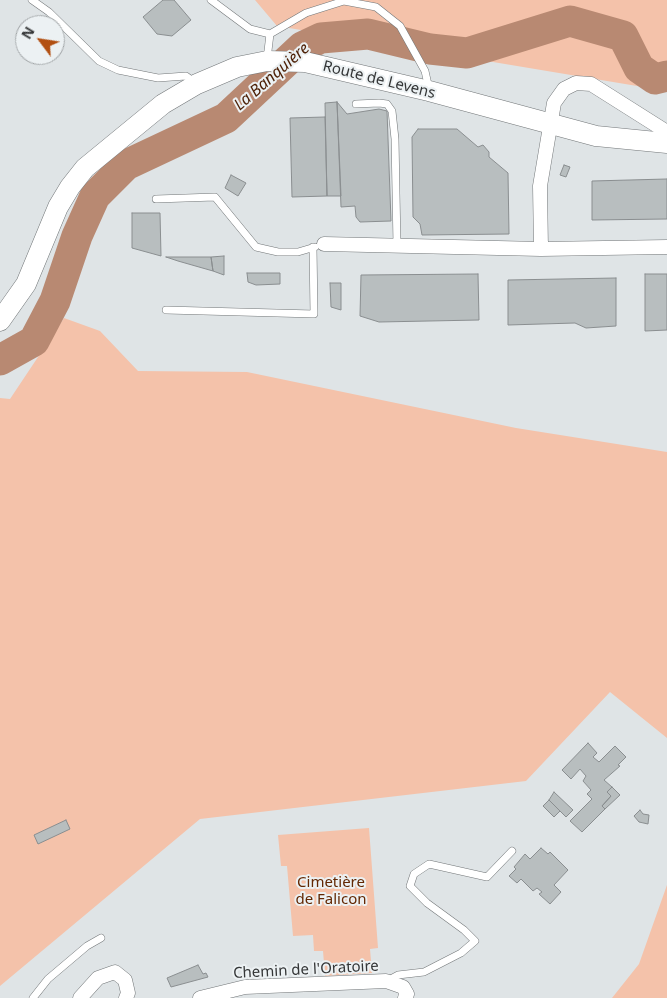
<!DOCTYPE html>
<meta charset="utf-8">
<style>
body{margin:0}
#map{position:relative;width:667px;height:998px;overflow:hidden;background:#dfe4e6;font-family:"Noto Sans",sans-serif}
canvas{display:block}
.north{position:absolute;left:15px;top:15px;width:50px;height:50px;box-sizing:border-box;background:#ecf1f3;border:1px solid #a2a6a8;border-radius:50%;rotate:301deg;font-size:14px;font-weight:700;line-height:20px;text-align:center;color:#343637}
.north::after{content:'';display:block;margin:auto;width:18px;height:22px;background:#b25012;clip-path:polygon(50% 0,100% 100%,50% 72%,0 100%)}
</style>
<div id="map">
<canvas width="667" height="998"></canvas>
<div class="north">N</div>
</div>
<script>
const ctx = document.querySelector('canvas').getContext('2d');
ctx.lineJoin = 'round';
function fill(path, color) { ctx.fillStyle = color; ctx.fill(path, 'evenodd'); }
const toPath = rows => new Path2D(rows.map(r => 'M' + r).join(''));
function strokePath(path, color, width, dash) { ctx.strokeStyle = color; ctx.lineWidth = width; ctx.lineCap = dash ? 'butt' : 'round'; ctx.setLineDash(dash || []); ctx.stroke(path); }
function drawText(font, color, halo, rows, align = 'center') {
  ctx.font = font + ' "Noto Sans",sans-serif'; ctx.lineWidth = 4; ctx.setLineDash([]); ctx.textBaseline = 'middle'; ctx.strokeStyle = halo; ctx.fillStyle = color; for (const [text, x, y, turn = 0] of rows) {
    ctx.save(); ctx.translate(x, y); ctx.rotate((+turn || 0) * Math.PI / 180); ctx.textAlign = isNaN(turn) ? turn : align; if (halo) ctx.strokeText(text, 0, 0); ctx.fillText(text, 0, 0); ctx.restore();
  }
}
fill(toPath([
 [255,0,667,0,667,91,277,26],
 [64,318,100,331,138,371,247,372,516,428,667,452,667,738,610,692,526,781,200,819,0,986,0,398,10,399],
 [369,828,378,948,370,949,372,973,325,976,323,951,314,951,313,935,293,936,287,866,281,866,278,835],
 [667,885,667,998,612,998,639,964]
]), '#f4c2aa');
strokePath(toPath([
 [0,360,34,341,55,301,77,236,95,196,126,165,226,118,302,47,321,38,368,34,430,49,467,53,570,21,623,36,639,68,655,79,667,76]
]), '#b88972', 31);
const building = toPath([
 [163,0,174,0,191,20,172,36,157,34,143,17,163,0],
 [337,102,347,114,379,109,387,111,391,221,360,222,356,217,355,206,341,207,337,102],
 [337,102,341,196,327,196,325,103,337,102],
 [325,117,327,196,292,197,290,118,325,117],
 [418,129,457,129,478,147,483,145,489,152,489,157,508,173,509,234,422,235,420,224,413,217,412,137,418,129],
 [564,165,570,167,566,177,560,175,564,165],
 [231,175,246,183,238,196,225,188,231,175],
 [667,179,667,219,592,220,592,181,667,179],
 [132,213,160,213,161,256,132,248,132,213],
 [224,256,224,275,213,271,211,257,224,256],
 [166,257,211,257,213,271,178,261,166,257],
 [247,273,280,273,280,284,256,285,248,282,247,273],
 [478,274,479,320,379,322,360,316,361,275,478,274],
 [645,274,667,274,667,330,645,331,645,274],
 [616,278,616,326,586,328,575,323,508,325,508,280,616,278],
 [330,283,341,283,341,310,331,307,330,283],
 [588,743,597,753,593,757,599,762,615,746,626,757,618,765,620,766,604,780,612,787,607,792,611,796,602,806,605,809,582,832,570,821,592,799,587,794,591,790,583,781,586,776,580,769,571,779,562,770,588,743],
 [612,787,620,795,605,809,602,806,611,796,607,792,612,787],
 [554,792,573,810,566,817,549,800,554,792],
 [549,800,560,811,554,817,543,806,549,800],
 [640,810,643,814,649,815,648,824,639,822,634,816,640,810],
 [66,820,70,829,38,844,34,835,66,820],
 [541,848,548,854,550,852,568,870,554,885,561,892,550,904,539,894,542,892,537,888,533,891,521,879,517,883,509,876,516,869,514,867,525,854,530,859,541,848],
 [198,965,203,974,206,973,208,977,171,987,167,978,198,965]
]);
fill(building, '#b8bebf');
strokePath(building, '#8a8e90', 1);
const lane = toPath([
 [32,0,49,12,99,61,118,70,158,78,186,76,196,83],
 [211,0,250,29,270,34,306,13,344,1,376,7,400,26,425,71,429,89],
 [267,59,270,34],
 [356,104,379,103,387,104,392,111,395,139,397,245],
 [156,199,215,197,256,247,278,252,298,252,315,247],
 [166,310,314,314,313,247],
 [387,981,398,975,424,972,461,953,475,941,464,930,427,903,410,886,414,874,429,864,487,877,512,851],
 [33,998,48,979,87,946,101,938]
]);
const street = toPath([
 [324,244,541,249,667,247],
 [541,249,540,186,554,103,564,89,576,83,591,84,667,132],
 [80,998,98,978,115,972,125,980,128,993,126,998],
 [200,998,245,987,386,981,403,987,407,994,405,998]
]);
const secondary = toPath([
 [0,321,26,284,58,207,70,187,85,168,163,104,197,84,237,67,267,61,305,62,429,91,596,136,667,143]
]);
strokePath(lane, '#727678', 8);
strokePath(street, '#727678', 15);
strokePath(secondary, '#727678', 21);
strokePath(lane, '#fff', 7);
strokePath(street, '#fff', 14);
strokePath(secondary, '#fff', 20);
drawText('15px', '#343637', '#ecf1f3', [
 ["Route de Levens",379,80,14],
 ["Chemin de l'Oratoire",306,970,-3]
]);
drawText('15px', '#632803', '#ecf1f3', [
 ["Cimetière",331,883],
 ["de Falicon",331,900]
]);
drawText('italic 16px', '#4c1f05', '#ecf1f3', [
 ["La Banquière",272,77,-41]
]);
</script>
